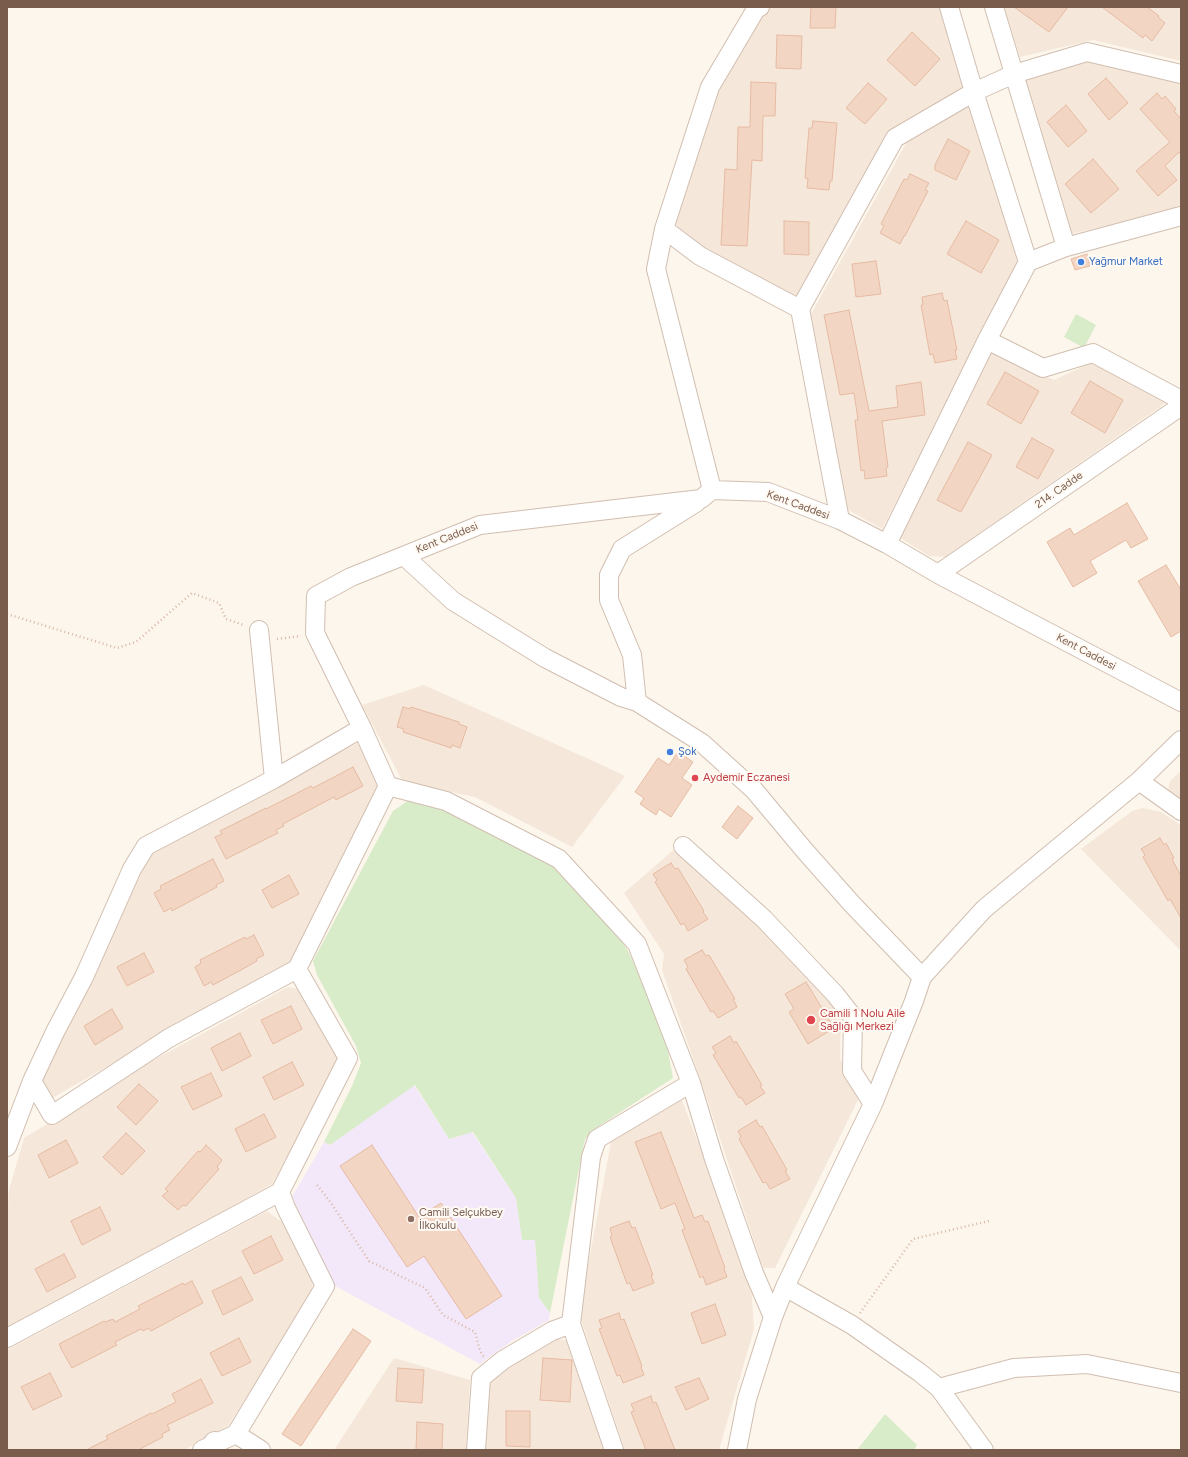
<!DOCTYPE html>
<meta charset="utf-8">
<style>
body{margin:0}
#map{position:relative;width:1188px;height:1457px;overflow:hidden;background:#fdf6ec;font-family:Figtree,sans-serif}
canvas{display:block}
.frame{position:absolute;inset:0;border:8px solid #7a5c4d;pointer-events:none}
</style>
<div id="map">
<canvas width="1188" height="1457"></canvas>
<div class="frame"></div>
</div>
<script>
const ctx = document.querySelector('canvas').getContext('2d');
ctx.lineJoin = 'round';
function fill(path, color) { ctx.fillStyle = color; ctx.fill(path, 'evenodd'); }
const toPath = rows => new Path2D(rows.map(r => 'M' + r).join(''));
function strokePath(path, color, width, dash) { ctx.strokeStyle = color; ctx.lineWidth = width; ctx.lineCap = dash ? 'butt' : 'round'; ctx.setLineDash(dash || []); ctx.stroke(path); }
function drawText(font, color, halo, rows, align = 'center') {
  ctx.font = font + ' Figtree,sans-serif'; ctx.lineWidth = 4; ctx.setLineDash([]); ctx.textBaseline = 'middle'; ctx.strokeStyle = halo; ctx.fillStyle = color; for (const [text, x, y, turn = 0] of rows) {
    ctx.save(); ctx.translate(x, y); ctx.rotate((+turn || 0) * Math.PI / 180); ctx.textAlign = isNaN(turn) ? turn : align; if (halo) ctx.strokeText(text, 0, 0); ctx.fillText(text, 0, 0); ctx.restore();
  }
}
fill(toPath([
 [772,7,942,7,966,89,885,136,800,295,789,295,688,238,676,225,675,211,713,99,762,13],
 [1004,7,1181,7,1181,61,1093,40,1020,57],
 [1086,60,1181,80,1181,209,1071,234,1023,81],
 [963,106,974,110,1018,264,882,529,845,508,811,314,909,138],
 [991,352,1054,380,1095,361,1167,402,945,557,929,556,899,537],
 [424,685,602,765,625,776,572,847,475,797,403,782,362,705],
 [358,743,376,773,380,787,373,803,290,963,280,967,49,1100,41,1076,135,874,154,848],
 [1181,771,1181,799,1168,790,1170,781],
 [1143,808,1161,812,1181,825,1181,951,1081,849,1132,811],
 [678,846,829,995,841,1019,840,1059,860,1096,775,1268,763,1268,701,1081,662,970,664,954,624,893],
 [288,987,301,990,339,1053,333,1072,272,1184,7,1332,7,1221,9,1190,24,1138,139,1068],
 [682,1100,751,1283,754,1329,719,1450,625,1450,579,1314,611,1142],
 [267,1211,286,1225,313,1281,311,1296,228,1426,184,1450,7,1450,7,1350],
 [558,1339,569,1341,605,1450,484,1450,488,1390,494,1376],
 [394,1358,470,1380,466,1450,334,1450]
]), '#f5e8da');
fill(toPath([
 [414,1085,449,1139,472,1132,516,1198,522,1240,535,1240,539,1298,550,1313,549,1320,512,1341,480,1364,335,1286,292,1197,324,1142,330,1145]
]), '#f3e8fa');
fill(toPath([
 [1076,314,1096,325,1084,348,1064,337],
 [409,800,435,807,462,815,535,853,557,869,613,928,628,951,651,1000,668,1051,673,1078,599,1126,585,1139,550,1313,539,1298,535,1240,522,1240,516,1198,473,1132,449,1139,415,1085,330,1145,324,1142,352,1086,361,1063,356,1046,317,975,313,961,393,811],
 [885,1414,917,1445,914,1450,857,1450]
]), '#d8ecc9');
const building = toPath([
 [811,7,836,7,835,28,810,28,811,7],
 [1014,7,1068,7,1049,32,1014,7],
 [1102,7,1147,7,1159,16,1158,17,1165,23,1152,41,1145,35,1143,38,1102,7],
 [912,32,940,59,915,86,887,60,912,32],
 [777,35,802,36,801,69,776,68,777,35],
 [1106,78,1128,103,1109,120,1088,94,1106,78],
 [751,82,776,83,775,116,763,116,762,161,752,160,747,246,721,245,725,169,737,170,738,127,750,127,751,82],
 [868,83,887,99,865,124,846,108,868,83],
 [1157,93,1162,99,1165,96,1176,109,1174,111,1181,119,1181,155,1179,152,1165,166,1177,180,1158,196,1136,171,1170,142,1140,109,1157,93],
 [1066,105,1087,131,1068,147,1047,122,1066,105],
 [813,121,837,123,832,181,830,181,829,190,807,188,808,179,805,178,809,128,812,128,813,121],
 [948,139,970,151,956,180,935,170,935,165,948,139],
 [1093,159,1119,189,1091,213,1065,184,1093,159],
 [910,174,929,183,925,190,928,191,905,236,904,236,900,244,880,233,884,226,881,224,904,179,907,180,910,174],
 [784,221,809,222,809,255,784,254,784,221],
 [966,221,999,240,981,273,947,254,966,221],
 [1087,254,1090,266,1075,270,1071,259,1087,254],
 [876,261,881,294,856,297,852,264,876,261],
 [942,293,944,301,947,300,957,350,955,350,957,359,935,363,933,354,930,355,921,305,923,305,922,297,942,293],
 [849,310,869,411,898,407,896,386,921,382,925,415,882,421,888,467,886,468,887,476,865,479,864,470,861,471,855,420,858,420,854,393,840,395,824,315,849,310],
 [1005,372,1039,391,1021,424,987,404,1005,372],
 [1090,381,1123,400,1105,433,1071,413,1090,381],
 [1032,438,1054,450,1038,479,1016,467,1032,438],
 [968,442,992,455,961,512,937,500,968,442],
 [1127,503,1148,539,1131,548,1126,540,1090,561,1097,573,1073,587,1047,542,1070,528,1074,535,1127,503],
 [1166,565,1181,590,1181,631,1171,637,1138,581,1166,565],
 [403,707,410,709,411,707,459,722,459,724,467,727,460,748,452,745,451,748,403,732,404,729,397,727,403,707],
 [678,752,693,762,682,778,692,785,671,817,659,809,656,815,640,804,644,798,635,792,658,758,669,765,678,752],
 [353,767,363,786,336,800,334,797,283,824,284,826,276,830,278,833,226,859,215,837,222,834,220,831,266,808,266,809,311,786,313,788,353,767],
 [738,806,753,818,737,839,722,827,738,806],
 [1160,838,1164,845,1166,843,1174,858,1172,859,1181,876,1181,918,1170,899,1168,901,1143,857,1145,855,1141,849,1160,838],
 [213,859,224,881,216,885,217,887,172,911,171,908,164,912,154,893,161,889,160,886,213,859],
 [671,863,675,869,678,868,704,911,703,912,708,919,688,931,684,923,681,925,655,882,657,880,653,874,671,863],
 [289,875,299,894,272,908,262,890,289,875],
 [254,935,264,955,256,959,257,961,241,970,213,985,211,982,204,986,195,967,201,963,200,960,245,937,246,939,254,935],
 [702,950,706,956,709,955,735,999,733,999,737,1007,718,1018,713,1011,711,1012,686,969,688,967,684,960,702,950],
 [144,953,154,972,127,986,117,967,144,953],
 [806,982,834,1028,808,1044,789,1012,794,1009,785,994,806,982],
 [291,1006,302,1029,273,1044,261,1020,291,1006],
 [112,1009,123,1028,95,1045,84,1026,112,1009],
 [240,1033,251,1056,222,1071,211,1048,240,1033],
 [730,1036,734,1043,736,1041,762,1085,760,1086,765,1093,746,1105,741,1097,739,1098,713,1055,716,1053,712,1047,730,1036],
 [292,1062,304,1085,274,1100,263,1077,292,1062],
 [211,1073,222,1096,193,1110,181,1087,211,1073],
 [139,1084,158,1101,136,1125,117,1107,139,1084],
 [264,1114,276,1137,246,1152,235,1129,264,1114],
 [756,1120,760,1127,762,1126,787,1170,785,1171,790,1179,770,1189,766,1182,763,1183,739,1139,741,1137,738,1131,756,1120],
 [661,1132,694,1218,702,1215,705,1222,708,1221,725,1268,724,1269,727,1277,706,1285,703,1276,700,1278,682,1230,685,1229,675,1203,661,1209,635,1142,661,1132],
 [126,1133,145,1151,122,1175,103,1157,126,1133],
 [66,1140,78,1163,49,1178,38,1155,66,1140],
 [206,1145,222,1160,217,1167,219,1169,186,1206,183,1205,178,1210,162,1196,168,1191,165,1189,198,1151,200,1152,206,1145],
 [372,1145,419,1217,441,1203,502,1296,466,1319,424,1256,407,1267,340,1166,372,1145],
 [100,1207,111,1230,82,1245,71,1221,100,1207],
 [629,1221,632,1228,635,1227,653,1275,651,1275,654,1283,633,1291,630,1283,627,1284,610,1237,612,1236,610,1228,629,1221],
 [271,1236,283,1260,254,1274,242,1251,271,1236],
 [64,1254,76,1277,47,1292,35,1269,64,1254],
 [241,1277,253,1300,223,1315,212,1291,241,1277],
 [192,1281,203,1303,151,1331,149,1328,143,1331,141,1329,115,1342,117,1345,72,1368,60,1347,61,1347,59,1344,104,1321,105,1322,113,1319,115,1322,140,1309,138,1306,183,1283,184,1285,192,1281],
 [715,1304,726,1335,702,1344,691,1313,715,1304],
 [619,1313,621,1320,624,1319,642,1366,641,1367,644,1375,623,1383,620,1375,617,1376,599,1329,602,1328,599,1320,619,1313],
 [353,1329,371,1341,301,1446,282,1434,353,1329],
 [239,1338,251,1362,222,1376,210,1353,239,1338],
 [543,1358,572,1360,570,1402,540,1400,543,1358],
 [398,1368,424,1370,422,1403,396,1401,398,1368],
 [50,1373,62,1396,33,1410,21,1387,50,1373],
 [699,1378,709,1399,686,1410,675,1387,699,1378],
 [201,1379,213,1403,167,1425,170,1430,162,1434,163,1437,138,1450,86,1450,108,1439,106,1436,151,1413,152,1414,176,1402,172,1394,201,1379],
 [651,1396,653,1403,656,1402,675,1450,646,1450,631,1412,634,1411,631,1404,651,1396],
 [506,1411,530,1411,530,1447,506,1446,506,1411],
 [417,1422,443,1424,442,1450,416,1450,417,1422]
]);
fill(building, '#f3d5c3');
strokePath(building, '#e6bba3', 1);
const minor = toPath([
 [760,7,756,9,710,87,664,229,700,256,800,309],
 [949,7,974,92,1028,262,1066,247,1181,216],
 [994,7,1066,247],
 [664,229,656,269,712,490],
 [987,340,1043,368,1093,353,1181,400],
 [840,520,800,309,895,138,974,92,1014,74,1087,52,1181,74],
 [887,544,987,340,1028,262],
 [404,556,453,601,545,658,621,697,637,702,632,655,609,600,609,575,622,549,697,502],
 [938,574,1181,406],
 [259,630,274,779],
 [637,702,702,743,754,790,805,851,852,904,922,977],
 [362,728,274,779,146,846,132,869,84,977,55,1032,32,1081,52,1115,169,1038,297,969,388,786,362,728,315,633,316,596,351,577,480,525,701,499,712,490,768,492,840,520,887,544,938,574,1181,702],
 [1139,781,1181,811],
 [388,786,446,801,559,859,637,944,691,1083],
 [683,846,764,919,835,994,853,1017,852,1071,873,1104],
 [7,1147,32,1081],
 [785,1287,852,1325,919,1372,939,1388,984,1450],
 [571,1324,614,1450],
 [7,1338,280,1192],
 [939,1388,1014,1368,1087,1364,1181,1383],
 [236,1434,325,1286,286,1208,280,1192,348,1058,297,969],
 [202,1450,236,1434,261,1450],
 [476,1450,481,1378,503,1360,552,1331,571,1324,591,1157,597,1139,691,1083,714,1159,754,1273,773,1317],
 [737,1450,747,1399,773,1317,785,1287,873,1104,914,1001,922,977,984,909,1139,781,1181,740]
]);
const tertiary = toPath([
 [215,1443,215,1450]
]);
strokePath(minor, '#d1beb0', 20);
strokePath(tertiary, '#d1beb0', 24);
strokePath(toPath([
 [7,614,117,648,136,642,192,593,219,603,226,619,244,625],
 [277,639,301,636],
 [317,1185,329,1200,369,1261,425,1288,443,1315,475,1332,480,1351,484,1357],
 [860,1313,913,1239,989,1221]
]), '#d9b8a5', 2.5, [1, 3]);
strokePath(minor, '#fff', 18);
strokePath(tertiary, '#fff', 22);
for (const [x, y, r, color] of [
 [1081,262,4,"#3f7fe0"],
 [670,752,4,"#3f7fe0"],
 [695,778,4,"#e0444e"],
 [811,1020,5,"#e0444e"],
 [411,1219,4,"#8d6e63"]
]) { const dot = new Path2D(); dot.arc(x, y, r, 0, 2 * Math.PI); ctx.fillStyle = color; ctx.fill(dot); strokePath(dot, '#fffaf3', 1.5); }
drawText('11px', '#366cbe', '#fffaf3', [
 ["Yağmur Market",1089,262],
 ["Şok",678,752]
], 'left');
drawText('11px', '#7a5c4d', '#fffaf3', [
 ["214. Cadde",1059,490,-35],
 ["Kent Caddesi",798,505,20],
 ["Kent Caddesi",447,538,-22],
 ["Kent Caddesi",1086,652,28]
]);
drawText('11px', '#be3a42', '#fffaf3', [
 ["Aydemir Eczanesi",703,778],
 ["Camili 1 Nolu Aile",820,1014],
 ["Sağlığı Merkezi",820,1027]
], 'left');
drawText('11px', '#785e54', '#fffaf3', [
 ["Camili Selçukbey",419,1213],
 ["İlkokulu",419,1226]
], 'left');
</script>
